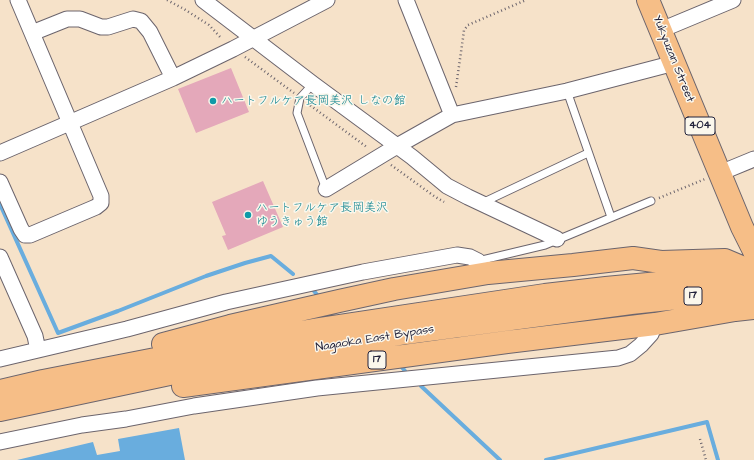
<!DOCTYPE html>
<meta charset="utf-8">
<style>
body{margin:0}
canvas{display:block;background:#f6e2c9}
</style>
<canvas width="754" height="460"></canvas>
<script>
const ctx = document.querySelector('canvas').getContext('2d');
ctx.lineJoin = 'round';
function fill(path, color) { ctx.fillStyle = color; ctx.fill(path, 'evenodd'); }
const toPath = rows => new Path2D(rows.map(r => 'M' + r).join(''));
function strokePath(path, color, width, dash) { ctx.strokeStyle = color; ctx.lineWidth = width; ctx.lineCap = dash ? 'butt' : 'round'; ctx.setLineDash(dash || []); ctx.stroke(path); }
function drawText(font, color, halo, rows, align = 'center') {
  ctx.font = font + ' "Architects Daughter","Klee One",sans-serif'; ctx.lineWidth = 3; ctx.setLineDash([]); ctx.textBaseline = 'middle'; ctx.strokeStyle = halo; ctx.fillStyle = color; for (const [text, x, y, turn = 0] of rows) {
    ctx.save(); ctx.translate(x, y); ctx.rotate((+turn || 0) * Math.PI / 180); ctx.textAlign = isNaN(turn) ? turn : align; if (halo) ctx.strokeText(text, 0, 0); ctx.fillText(text, 0, 0); ctx.restore();
  }
}
fill(toPath([
 [179,428,185,460,17,460,93,442,97,455,120,451,118,439]
]), '#69adde');
strokePath(toPath([
 [0,204,58,333,118,311,206,276,245,263,271,256,293,274],
 [314,291,318,296],
 [400,365,405,371],
 [421,386,500,460],
 [546,460,707,422,718,460]
]), '#69adde', 4);
fill(toPath([
 [231,68,249,112,196,133,178,89],
 [263,181,283,227,228,250,222,236,226,235,212,202]
]), '#e4a8ba');
const lane = toPath([
 [313,84,300,98,297,113,326,189],
 [567,91,611,217],
 [482,203,588,153],
 [478,261,545,245,651,201]
]);
const street = toPath([
 [203,0,313,84,412,157,447,186,468,197,557,239],
 [661,30,733,0],
 [32,33,67,19,80,19,101,27,108,27,133,19,141,21,150,32,173,78],
 [452,115,567,91,663,66,674,62],
 [0,153,173,78,233,49,327,0],
 [720,173,754,159],
 [0,182,21,229,25,235,30,235,96,207,101,203,101,196,18,0],
 [326,189,397,146,452,115,406,0],
 [0,257,35,336,38,350],
 [0,359,127,329,226,302,363,272,457,255,470,257,478,261,488,273],
 [0,442,82,425,126,419,194,406,317,388,618,358,630,354,641,345,651,334,655,324]
]);
const highway = toPath([
 [648,0,742,227,754,251],
 [163,344,230,326,339,301,394,289,488,273,573,265,633,258,661,262,725,260,753,272],
 [183,386,507,342,655,324,735,310,754,308],
 [0,391,43,381,232,344,319,329,545,295,606,288,754,274],
 [0,410,179,372,406,333,631,303,754,290]
]);
strokePath(lane, '#6c656d', 9);
strokePath(street, '#6c656d', 17);
strokePath(highway, '#6c656d', 24);
strokePath(toPath([
 [167,0,184,9,209,25,222,39],
 [245,57,294,93],
 [456,87,463,38,464,30,468,25,526,0],
 [307,103,368,148],
 [391,165,434,196,444,202],
 [659,198,705,179],
 [700,439,706,460]
]), '#6c656d', 2.5, [1, 3]);
strokePath(lane, '#fff', 7);
strokePath(street, '#fff', 15);
strokePath(highway, '#f6be87', 22);
for (const [x, y, r, color] of [
 [213,101,4,"#0f9aa8"],
 [248,215,4,"#0f9aa8"]
]) { const dot = new Path2D(); dot.arc(x, y, r, 0, 2 * Math.PI); ctx.fillStyle = color; ctx.fill(dot); strokePath(dot, '#fbf7ec', 1.5); }
for (const [x, y, w] of [
 [700,126,30],
 [693,296,18],
 [377,360,18]
]) { const box = new Path2D(); box.roundRect(x - w / 2, y - 9, w, 18, 3); ctx.fillStyle = '#fbf7ec'; ctx.fill(box); strokePath(box, '#22223b', 1); }
drawText('bold 11px', '#22223b', null, [
 ["404",700,126],
 ["17",693,296],
 ["17",377,360]
]);
drawText('12px', '#22223b', '#fbf7ec', [
 ["Yukyuzan Street",673,59,68],
 ["Nagaoka East Bypass",375,339,-9]
]);
drawText('12px', '#0d838f', '#fbf7ec', [
 ["ハートフルケア長岡美沢 しなの館",221,101],
 ["ハートフルケア長岡美沢",256,208],
 ["ゆうきゅう館",256,222]
], 'left');
</script>
